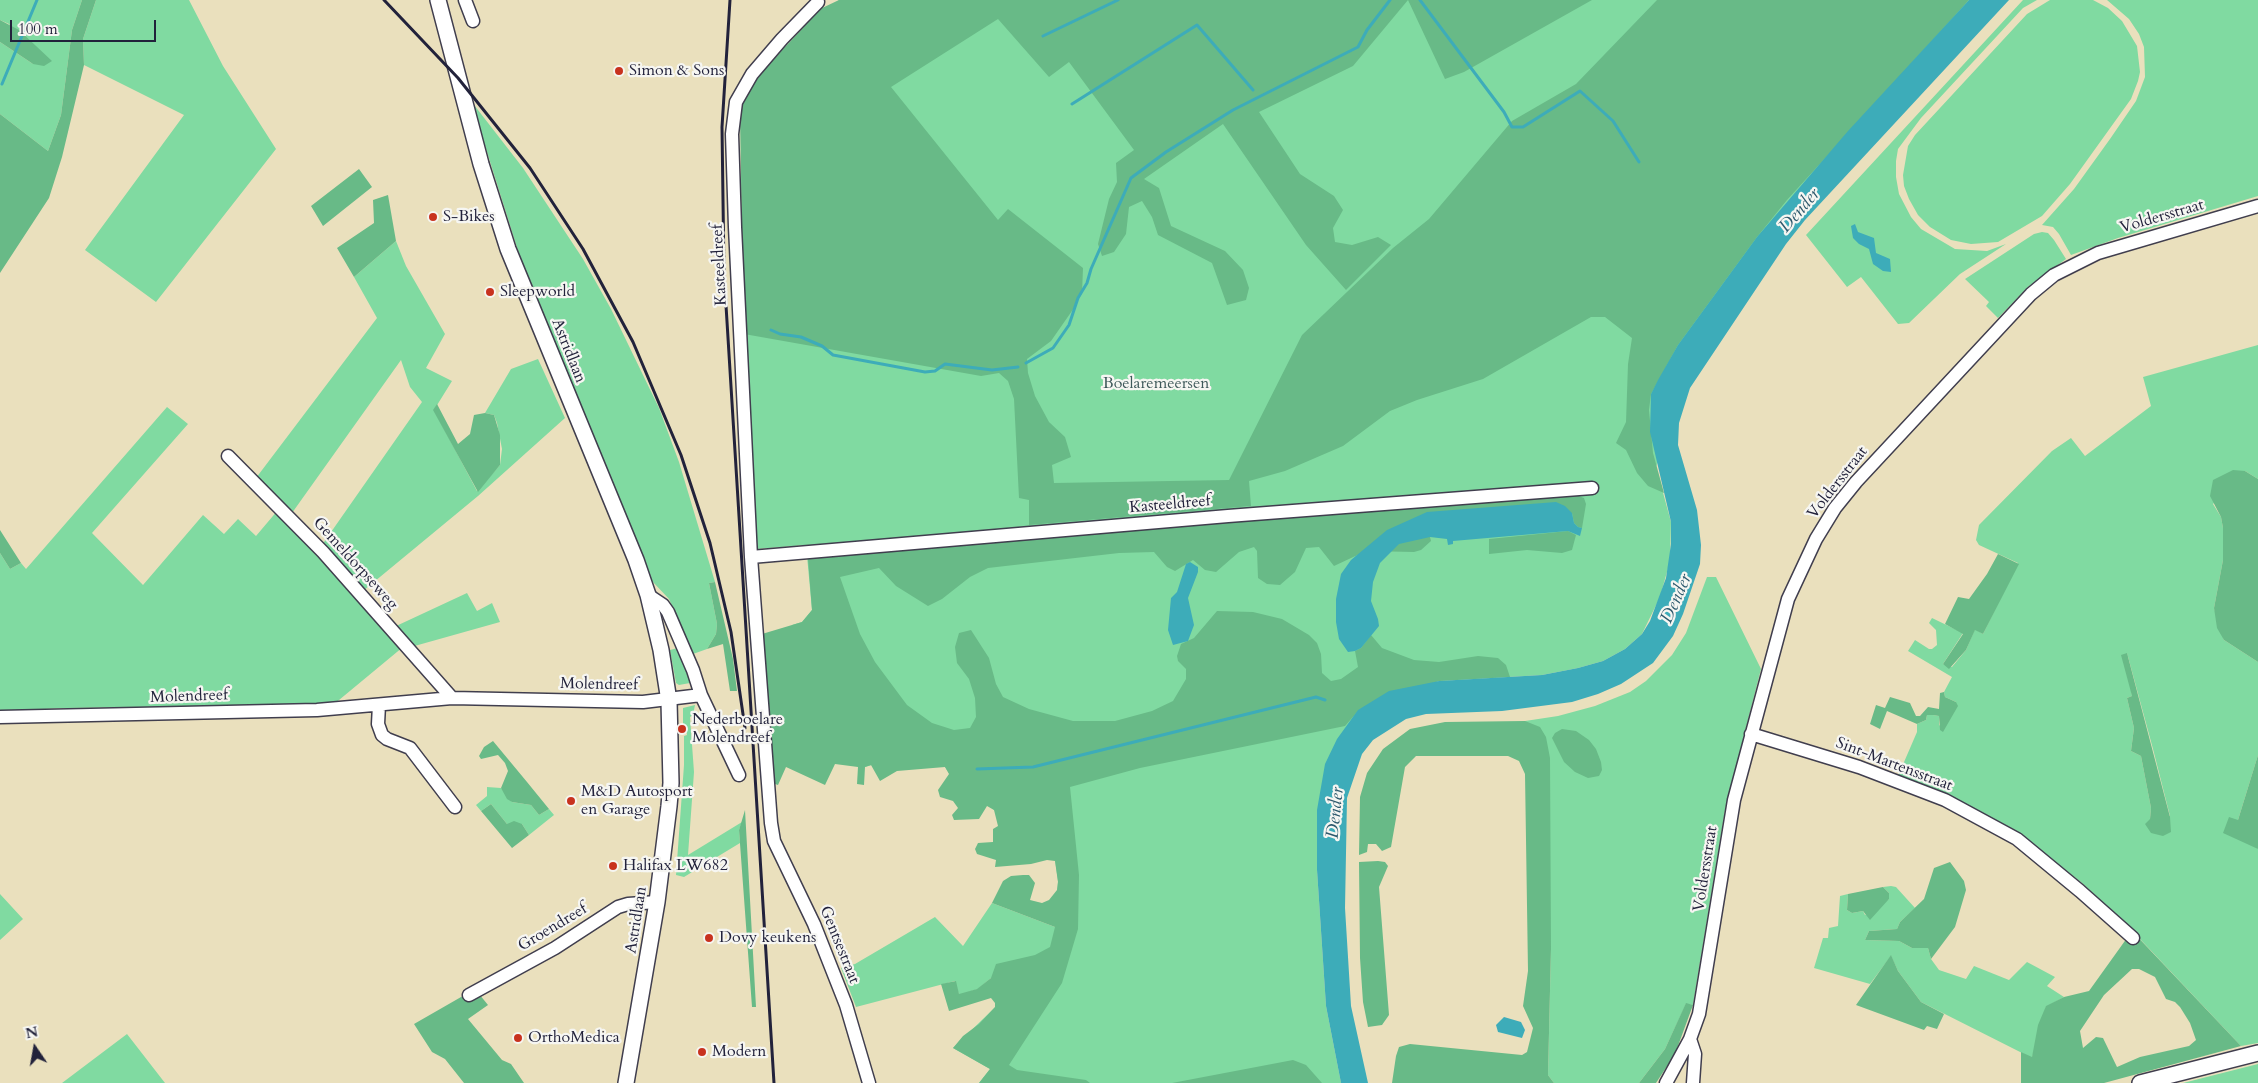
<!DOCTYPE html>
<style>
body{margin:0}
#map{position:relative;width:2258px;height:1083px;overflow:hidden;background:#eae0bd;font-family:Cardo,serif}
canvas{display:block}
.north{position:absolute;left:10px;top:1023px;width:50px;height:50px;-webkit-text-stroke:4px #f6f6f2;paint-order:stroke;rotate:348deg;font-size:14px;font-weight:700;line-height:20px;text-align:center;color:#22223b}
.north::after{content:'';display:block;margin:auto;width:18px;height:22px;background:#22223b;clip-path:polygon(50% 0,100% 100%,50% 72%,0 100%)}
.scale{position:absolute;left:10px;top:20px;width:146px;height:22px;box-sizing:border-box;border:2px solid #22223b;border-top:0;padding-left:6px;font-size:15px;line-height:18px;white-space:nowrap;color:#22223b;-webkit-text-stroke:4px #f6f6f2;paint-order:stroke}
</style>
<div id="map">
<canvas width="2258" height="1083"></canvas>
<div class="north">N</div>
<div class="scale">100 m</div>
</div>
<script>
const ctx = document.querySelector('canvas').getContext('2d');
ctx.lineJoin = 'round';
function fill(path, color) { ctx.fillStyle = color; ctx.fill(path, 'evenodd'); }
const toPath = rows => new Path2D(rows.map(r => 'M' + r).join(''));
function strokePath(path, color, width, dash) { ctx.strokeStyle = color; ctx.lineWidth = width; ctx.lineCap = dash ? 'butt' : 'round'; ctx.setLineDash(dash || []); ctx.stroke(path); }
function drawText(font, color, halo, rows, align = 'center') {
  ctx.font = font + ' Cardo,serif'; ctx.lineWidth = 4.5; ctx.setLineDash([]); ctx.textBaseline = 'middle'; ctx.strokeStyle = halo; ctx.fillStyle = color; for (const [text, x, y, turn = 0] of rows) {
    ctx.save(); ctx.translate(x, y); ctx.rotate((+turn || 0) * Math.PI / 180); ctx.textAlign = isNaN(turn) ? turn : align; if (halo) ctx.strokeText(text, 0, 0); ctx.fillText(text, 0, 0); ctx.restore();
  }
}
fill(toPath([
 [0,0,82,0,72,30,61,115,48,151,0,114,0,42,33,64,9,24,0,20],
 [96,0,189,0,223,66,276,149,156,302,85,250,184,115,84,65,83,39],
 [839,0,1969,0,1721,287,1656,467,1671,522,1670,561,1660,597,1642,634,1625,649,1603,661,1578,668,1542,675,1439,681,1389,691,1370,702,1317,870,1326,1006,1341,1083,979,1083,990,1069,953,1048,1015,988,991,978,978,989,959,995,955,981,856,1007,841,968,855,964,935,917,963,946,992,903,1055,927,1058,881,1055,860,949,773,945,767,872,765,865,767,792,625,802,622,812,610,806,545,757,549,744,334,741,175,780,51],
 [2023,0,2037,0,2023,8,1921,118,1898,149,1896,161,1896,177,1899,194,1911,217,1921,229,1955,249,1987,251,2006,244,1960,274,1909,323,1898,324,1861,277,1847,287,1806,235],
 [2050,0,2093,0,2108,8,2122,21,2137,46,2140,72,2138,81,2131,99,2070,184,2042,216,1998,242,1971,244,1951,240,1930,227,1918,215,1909,199,1904,186,1903,175,1908,146,1915,135,2027,14],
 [2107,0,2258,0,2258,196,2118,238,2071,255,2059,234,2053,227,2042,225,2074,189,2110,139,2136,101,2145,77,2144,47,2139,34,2129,19],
 [471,101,523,168,583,259,611,309,659,408,679,462,715,582,709,583,717,624,716,634,707,649,693,654,669,599,652,581,519,254],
 [2042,232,2048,233,2054,240,2066,259,2029,286,1998,318,1986,306,1989,302,1965,279,2034,234],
 [396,241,406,266,445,334,426,368,452,381,434,410,477,491,500,465,502,449,497,423,494,415,485,413,511,369,538,359,565,418,478,496,363,591,322,545,422,402,410,387,401,360,292,513,256,478,377,318,354,277],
 [2258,345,2258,479,2245,471,2213,504,2221,517,2223,528,2223,560,2214,608,2224,640,2258,662,2258,755,2238,820,2258,849,2258,1043,2241,1046,2123,921,2082,883,2045,854,1898,776,1917,732,1917,724,1926,720,1927,715,1933,715,1939,716,1939,726,1956,702,1945,697,1944,692,1952,677,1908,651,1915,640,1929,649,1932,649,1937,645,1936,630,1929,623,1932,618,1963,633,1943,664,1952,667,1966,650,1975,629,1983,634,2018,563,1979,545,1976,540,1979,525,2052,451,2071,438,2085,456,2151,406,2143,377],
 [2127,653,2153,749,2170,816,2150,819,2151,808,2141,756,2131,751,2134,728,2127,698,2132,696],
 [167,407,188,424,92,533,143,585,203,515,224,534,238,519,256,536,278,510,403,647,333,705,67,708,0,711,0,553,10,569,21,563,26,569],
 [1707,577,1716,577,1761,669,1725,810,1693,1005,1686,1004,1665,1049,1639,1083,1554,1083,1548,1075,1551,949,1525,721,1558,716,1595,706,1630,692,1646,681,1672,655,1686,633],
 [467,593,477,611,492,603,500,622,411,647,394,627],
 [678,648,691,680,690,683,679,685,676,683,670,650],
 [695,705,693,715,690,717,694,772,688,855,742,822,739,830,740,843,684,877,676,875,684,765,684,736,687,735,686,729,683,729,683,708],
 [487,787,501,788,512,802,531,805,539,815,549,809,554,815,529,835,522,824,507,824,491,804,481,811,476,805,487,796],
 [1891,886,1896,887,1915,908,1900,922,1897,929,1869,931,1865,940,1899,941,1912,948,1928,948,1931,959,1939,970,1966,979,1974,966,2009,980,2027,962,2055,977,2047,986,2064,997,2046,1007,2032,1058,1921,1002,1898,971,1891,956,1870,984,1814,968,1823,938,1828,938,1829,928,1838,926,1840,896,1848,894,1847,910,1852,913,1863,911,1865,915,1889,899,1889,893,1883,887],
 [0,894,23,919,0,940],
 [127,1034,165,1083,62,1083],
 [2258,1064,2258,1083,2183,1083]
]), '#80daa1');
fill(toPath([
 [82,0,96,0,83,39,84,65,62,157,49,198,0,273,0,114,48,151,61,115,72,30],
 [839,0,1592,0,1464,72,1445,79,1408,0,1353,66,1259,112,1300,174,1334,196,1343,210,1333,228,1335,242,1352,245,1378,237,1391,245,1346,290,1306,245,1223,124,1144,179,1159,188,1171,226,1225,251,1243,270,1249,288,1246,300,1227,305,1212,263,1158,235,1152,217,1142,201,1129,207,1126,234,1114,252,1102,256,1098,244,1109,199,1117,182,1116,163,1134,150,1069,62,1049,77,998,19,891,87,998,220,1008,209,1083,268,1082,293,1074,308,1051,341,1027,359,1028,373,1035,396,1049,422,1065,437,1071,457,1052,465,1054,483,1229,480,1302,335,1393,248,1429,219,1512,121,1576,84,1657,0,1969,0,1787,200,1757,237,1678,345,1651,394,1649,410,1653,453,1664,493,1648,486,1637,473,1626,450,1616,443,1626,422,1628,364,1632,338,1605,317,1591,317,1483,379,1417,400,1390,411,1343,446,1285,471,1249,481,1251,506,1029,525,1029,500,1019,498,1014,399,1008,381,999,373,981,376,744,334,740,119,743,97,754,81,820,9],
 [0,20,19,30,52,61,44,66,33,64,0,42],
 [359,169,372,187,323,226,311,206],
 [388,195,396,241,354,277,337,248,374,223,373,200],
 [437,404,458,444,470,434,474,415,485,413,494,415,500,435,500,465,478,492,433,410],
 [2233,470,2245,471,2258,479,2258,662,2224,640,2217,628,2214,608,2223,560,2223,528,2221,517,2210,496,2213,480],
 [1576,495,1584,498,1586,504,1582,528,1578,527,1574,523,1572,513,1430,537,1431,541,1421,550,1414,552,1366,551,1334,566,1319,547,1306,548,1295,572,1280,585,1267,584,1258,578,1257,551,1254,547,1239,552,1216,572,1205,570,1193,560,1175,571,1167,567,1154,552,1119,553,988,568,970,577,942,599,928,606,896,586,879,568,840,577,860,634,875,662,907,705,932,723,954,730,970,728,976,717,975,698,969,679,957,663,955,647,959,633,971,630,989,658,996,684,1003,697,1029,709,1073,721,1115,721,1152,711,1173,701,1186,679,1186,669,1178,661,1177,656,1181,644,1194,638,1217,611,1253,612,1282,619,1309,635,1317,643,1321,654,1322,673,1331,681,1341,679,1358,667,1355,651,1361,648,1371,635,1382,648,1414,660,1439,662,1478,656,1498,658,1506,665,1510,677,1439,681,1359,710,1345,726,1140,768,1070,787,1079,875,1078,929,1062,983,1009,1065,1017,1070,1086,1080,1090,1083,979,1083,990,1069,953,1048,963,1036,979,1024,995,1007,995,1003,991,998,949,1011,941,984,956,981,959,994,977,989,991,978,996,964,1035,955,1050,947,1055,927,992,903,1003,881,1011,876,1023,875,1029,875,1035,883,1030,900,1042,903,1049,900,1057,890,1058,882,1055,861,1047,860,1031,864,995,867,996,860,977,854,975,849,978,843,993,842,993,829,998,826,994,810,987,806,979,819,954,820,952,815,958,808,953,801,940,797,938,790,949,774,945,767,897,771,880,781,871,765,865,767,864,785,857,784,858,767,835,764,825,785,786,767,778,785,772,783,762,634,802,622,812,610,808,559,1103,532],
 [0,530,21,563,10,569,0,553],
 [1568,531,1576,535,1572,550,1562,553,1527,550,1489,554,1489,539],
 [1998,554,2019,564,1983,634,1975,630,1966,650,1949,669,1943,664,1963,634,1945,624,1958,597,1969,599,1987,574],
 [715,582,733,659,737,691,730,691,723,644,707,649,716,634,717,624,709,583],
 [2127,653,2170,817,2171,832,2163,836,2151,833,2145,824,2150,819,2151,808,2141,756,2131,751,2134,728,2127,698,2132,696,2121,655],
 [1944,692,1945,697,1956,702,1958,706,1943,732,1940,730,1939,716,1933,715,1927,715,1926,720,1917,724,1887,711,1880,729,1870,724,1876,705,1885,708,1890,697,1910,703,1916,716,1920,716,1928,707,1939,709,1940,693],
 [1525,721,1540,727,1546,737,1550,758,1551,949,1548,1075,1554,1083,1392,1083,1396,1056,1399,1047,1410,1044,1522,1055,1527,1052,1533,1028,1523,1006,1528,971,1525,774,1519,761,1508,756,1416,756,1405,767,1391,847,1382,851,1376,844,1368,844,1367,852,1359,855,1360,797,1367,773,1383,749,1410,729,1445,722],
 [1562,729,1576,731,1589,740,1596,749,1601,762,1602,770,1599,776,1588,778,1575,772,1564,762,1552,738,1555,733],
 [493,741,527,782,549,809,539,815,531,805,512,802,507,799,501,788,508,771,505,763,498,755,481,759,479,756,484,747],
 [2258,755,2258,849,2223,833,2229,817,2238,820],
 [491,804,507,824,514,821,522,824,529,835,512,848,481,811],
 [745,810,756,1007,752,1007,739,830],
 [1378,861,1385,862,1388,866,1379,887,1389,1015,1382,1025,1368,1027,1363,1002,1360,958,1359,862],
 [1950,862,1964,881,1966,890,1955,927,1931,959,1928,948,1912,948,1899,941,1865,940,1869,931,1897,929,1900,922,1924,899,1934,868],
 [1883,887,1889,893,1889,899,1870,920,1863,911,1852,913,1847,910,1848,894],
 [2132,931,2241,1046,2104,1083,2021,1083,2021,1052,2032,1057,2038,1025,2046,1006,2064,997,2089,991],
 [2132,969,2139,969,2155,977,2166,999,2175,1002,2180,1007,2190,1023,2196,1040,2189,1046,2140,1057,2117,1067,2103,1038,2096,1037,2083,1048,2080,1031,2104,995],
 [1891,955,1898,971,1921,1002,1944,1014,1937,1029,1927,1026,1924,1030,1856,1005],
 [475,989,488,1005,468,1019,502,1060,511,1064,524,1083,464,1083,445,1059,432,1052,414,1024],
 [1686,1003,1693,1005,1675,1054,1656,1083,1639,1083,1665,1049],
 [1293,1060,1306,1065,1322,1083,1172,1083]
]), '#68ba87');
fill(toPath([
 [1969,0,2009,0,1805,220,1786,244,1690,388,1679,423,1678,445,1697,510,1701,545,1700,564,1683,614,1673,636,1653,663,1621,684,1598,694,1572,702,1502,711,1426,714,1406,719,1373,740,1362,754,1347,798,1345,908,1351,1006,1368,1083,1341,1083,1326,1006,1317,870,1317,810,1325,764,1337,739,1358,710,1389,691,1439,681,1542,675,1578,668,1603,661,1625,649,1642,634,1650,621,1666,578,1671,544,1671,522,1650,432,1651,394,1658,380,1678,345,1757,237,1848,131],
 [1855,224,1858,232,1874,238,1876,253,1890,259,1891,272,1883,271,1873,264,1869,249,1859,244,1853,238,1851,226],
 [1556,502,1565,506,1572,513,1574,523,1578,527,1582,528,1580,536,1568,531,1453,541,1453,544,1448,545,1447,539,1430,537,1399,544,1380,563,1373,582,1371,601,1378,619,1379,626,1361,648,1355,651,1348,652,1339,639,1336,622,1336,599,1341,574,1351,560,1387,530,1427,512],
 [1190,562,1198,567,1198,572,1188,598,1194,625,1188,641,1173,645,1168,630,1171,598,1177,592,1186,564],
 [1504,1017,1521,1022,1525,1030,1522,1038,1498,1032,1496,1025]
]), '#3dacb9');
strokePath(toPath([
 [1420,0,1504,112,1512,127,1523,127,1580,91,1613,121,1639,162],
 [1043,36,1118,0],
 [2,84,37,0],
 [1072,104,1197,25,1253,90],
 [771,330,780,334,801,337,822,346,833,355,925,372,935,371,945,364,992,370,1018,367],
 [1026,363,1053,348,1069,325,1078,298,1087,283,1091,269,1131,178,1166,152,1233,110,1358,47,1367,30,1390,0],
 [977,769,1033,767,1316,697,1325,700]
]), '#3dacb9', 3);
const minor = toPath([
 [465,0,473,21],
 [818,2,782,39,752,74,736,102,732,134,735,227,751,557,771,823,774,841,814,924,846,1005,869,1083],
 [228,456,323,552,452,698],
 [751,557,1228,516,1592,488],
 [648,595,663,605,668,612,693,670,701,695,739,775],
 [379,705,378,724,382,735,387,739,410,748,455,807],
 [0,717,317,710,452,698,643,702,701,695],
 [1751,734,1859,767,1945,800,2017,839,2080,891,2133,938],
 [469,995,555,948,618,907,628,904,657,902],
 [1690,1039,1695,1054,1693,1083],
 [1666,1083,1690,1039,1699,1014,1734,800,1788,599,1816,539,1835,508,1856,482,2031,294,2054,275,2098,253,2258,206]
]);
const major = toPath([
 [438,0,481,164,508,249,636,560,648,595,661,650,669,701,671,783,669,806,657,902,626,1083],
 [2140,1083,2258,1053]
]);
strokePath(minor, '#403e4e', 15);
strokePath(major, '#403e4e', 18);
strokePath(minor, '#fff', 12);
strokePath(major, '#fff', 15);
strokePath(toPath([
 [384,0,458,78,530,168,583,249,633,342,681,455,710,543,731,632,745,728],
 [730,0,722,127,724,273,774,1083]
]), '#22223b', 3);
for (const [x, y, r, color] of [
 [619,71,5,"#c8321e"],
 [433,217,5,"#c8321e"],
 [490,292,5,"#c8321e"],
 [682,729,5,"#c8321e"],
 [571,801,5,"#c8321e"],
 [613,866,5,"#c8321e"],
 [709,938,5,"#c8321e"],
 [518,1038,5,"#c8321e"],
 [702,1052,5,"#c8321e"]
]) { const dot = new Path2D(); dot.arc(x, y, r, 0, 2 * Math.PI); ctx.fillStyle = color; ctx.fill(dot); strokePath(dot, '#f6f6f2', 2); }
drawText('16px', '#22223b', '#f6f6f2', [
 ["Simon & Sons",629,71],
 ["S-Bikes",443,217],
 ["Sleepworld",500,292],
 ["Nederboelare",692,720],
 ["Molendreef",692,738],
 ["M&D Autosport",581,792],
 ["en Garage",581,810],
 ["Halifax LW682",623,866],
 ["Dovy keukens",719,938],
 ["OrthoMedica",528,1038],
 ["Modern",712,1052]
], 'left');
drawText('16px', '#22223b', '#f6f6f2', [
 ["Voldersstraat",2162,217,-16],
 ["Kasteeldreef",720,265,-93],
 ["Astridlaan",568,351,68],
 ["Voldersstraat",1838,483,-52],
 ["Kasteeldreef",1170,505,-5],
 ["Gemeldorpseweg",355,564,48],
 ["Molendreef",599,685,1],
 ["Molendreef",189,697,-2],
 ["Sint-Martensstraat",1894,765,21],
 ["Voldersstraat",1706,869,-81],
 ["Astridlaan",637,920,-81],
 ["Groendreef",553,928,-31],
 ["Gentsestraat",839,945,68]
]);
drawText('16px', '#3e595a', '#f6f6f2', [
 ["Boelaremeersen",1156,384]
]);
drawText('italic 18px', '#2d596d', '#f6f6f2', [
 ["Dender",1800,211,-49],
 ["Dender",1677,599,-66],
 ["Dender",1336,813,-84]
]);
</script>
